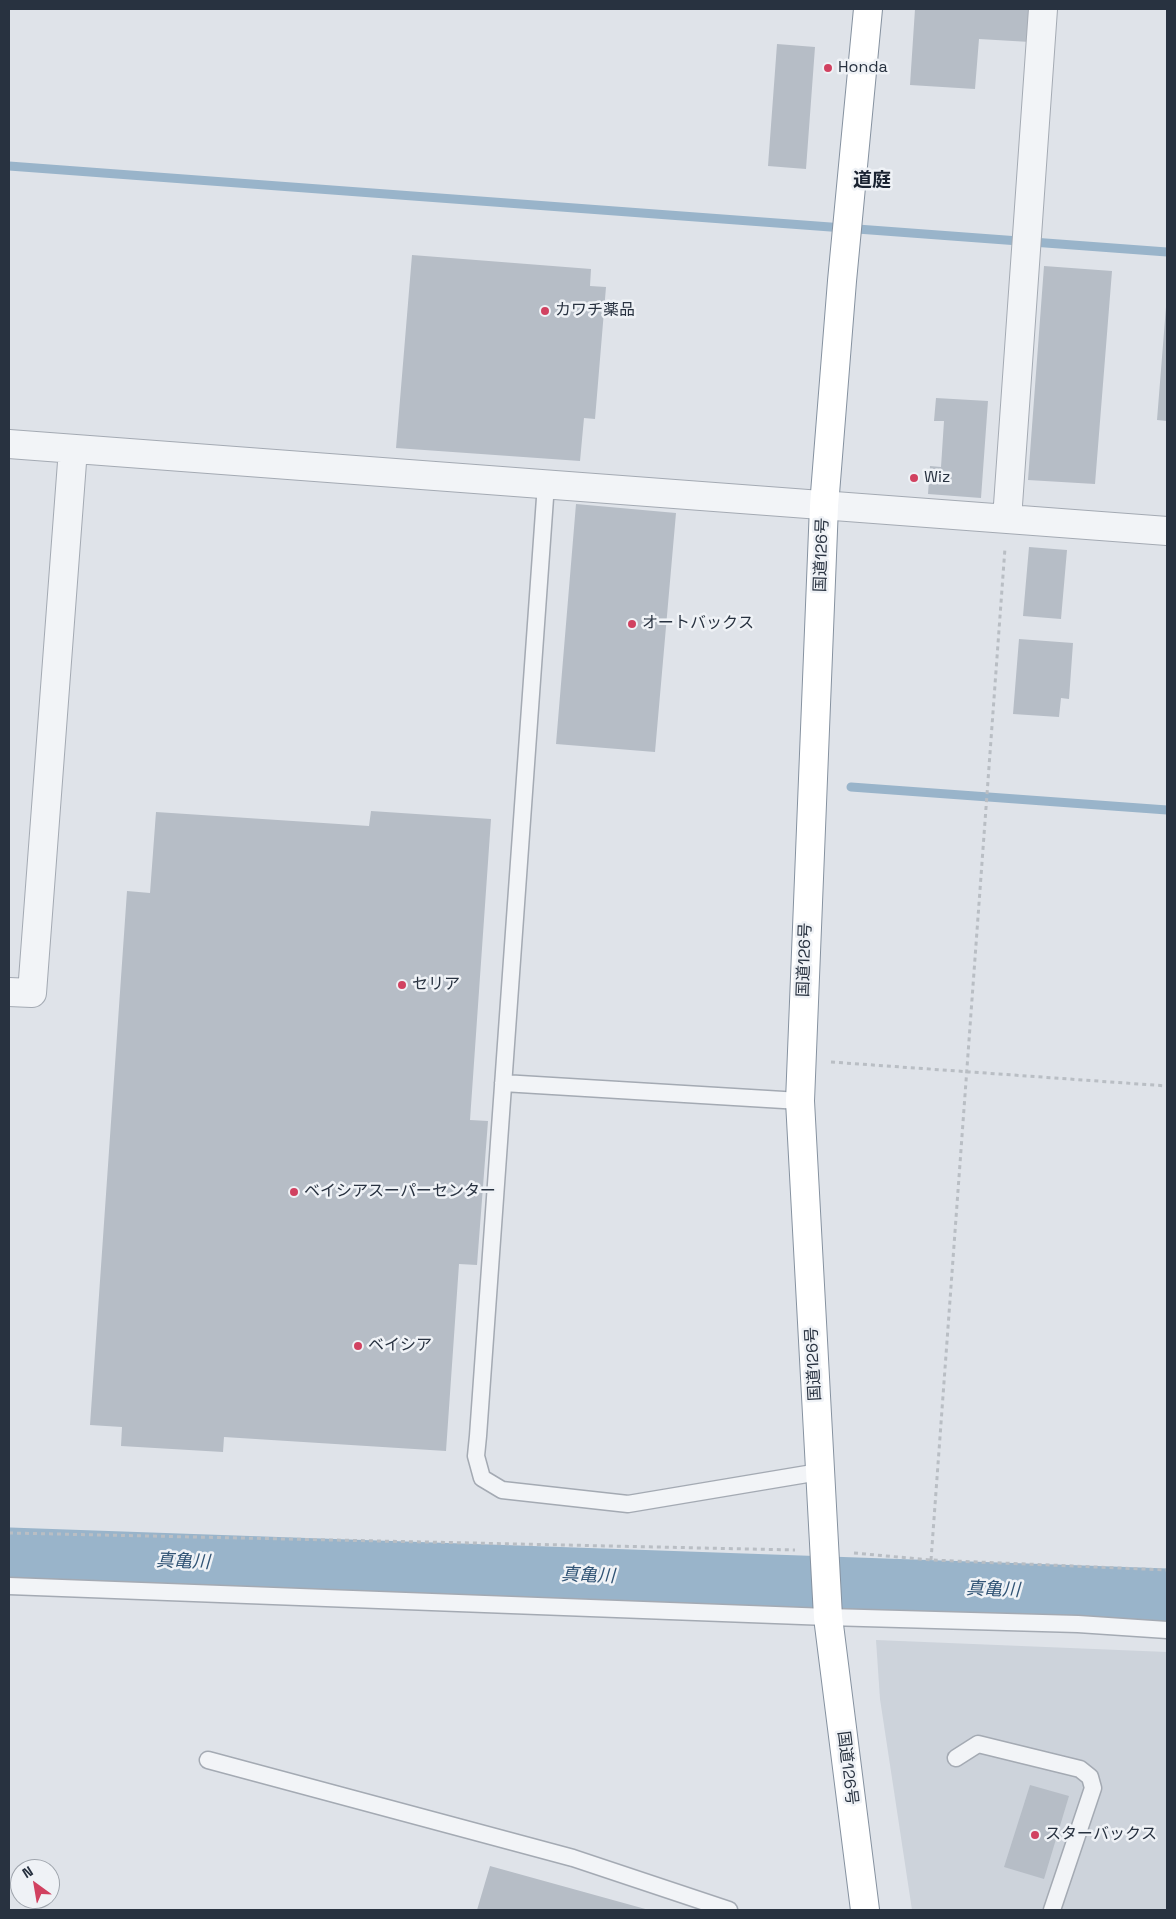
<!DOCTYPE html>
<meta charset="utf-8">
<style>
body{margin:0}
#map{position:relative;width:1176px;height:1919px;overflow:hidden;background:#dfe3e9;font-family:"Space Grotesk",sans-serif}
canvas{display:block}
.frame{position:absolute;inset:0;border:10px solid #283240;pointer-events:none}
.north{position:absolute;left:10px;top:1859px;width:50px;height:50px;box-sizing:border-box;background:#eff2f6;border:1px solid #9fa5ad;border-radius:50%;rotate:328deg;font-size:14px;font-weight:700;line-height:20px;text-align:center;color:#283240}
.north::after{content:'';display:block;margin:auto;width:18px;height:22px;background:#d14160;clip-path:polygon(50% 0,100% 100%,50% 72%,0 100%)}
</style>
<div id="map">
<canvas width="1176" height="1919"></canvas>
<div class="frame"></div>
<div class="north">N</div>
</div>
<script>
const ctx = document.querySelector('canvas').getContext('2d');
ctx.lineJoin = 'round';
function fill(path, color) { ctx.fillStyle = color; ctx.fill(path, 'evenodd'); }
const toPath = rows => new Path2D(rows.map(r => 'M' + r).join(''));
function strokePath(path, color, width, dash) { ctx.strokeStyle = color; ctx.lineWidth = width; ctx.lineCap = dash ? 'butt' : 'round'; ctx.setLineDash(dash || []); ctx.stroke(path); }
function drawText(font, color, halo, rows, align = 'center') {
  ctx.font = font + ' "Space Grotesk","Noto Sans JP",sans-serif'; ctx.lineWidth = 5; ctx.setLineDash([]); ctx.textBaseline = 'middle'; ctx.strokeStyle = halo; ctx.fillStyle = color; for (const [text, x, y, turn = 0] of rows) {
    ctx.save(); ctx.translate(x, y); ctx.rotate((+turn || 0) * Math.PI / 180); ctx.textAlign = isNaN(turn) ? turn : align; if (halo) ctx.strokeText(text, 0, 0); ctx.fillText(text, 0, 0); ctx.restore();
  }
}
fill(toPath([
 [876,1640,1167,1652,1167,1910,912,1910,880,1699]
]), '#cdd3db');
strokePath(toPath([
 [9,166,1167,252],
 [851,787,1167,810]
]), '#99b4ca', 9);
strokePath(toPath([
 [9,1555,1167,1596]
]), '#99b4ca', 55);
fill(toPath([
 [915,9,1032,9,1030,42,979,39,975,89,910,85],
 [777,44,815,47,806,169,768,166],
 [412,255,591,269,590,286,606,287,595,419,584,418,580,461,396,448],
 [1044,266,1112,271,1095,484,1028,480],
 [1166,307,1167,307,1167,421,1157,420],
 [936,398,988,401,981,498,928,494,930,466,941,467,944,421,934,421],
 [576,504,676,513,655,752,556,744],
 [1029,547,1067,550,1061,619,1023,616],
 [1019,639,1073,643,1069,699,1061,698,1059,717,1013,714],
 [371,811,491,819,470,1120,488,1121,477,1265,459,1264,446,1451,224,1437,223,1452,121,1446,122,1427,90,1425,127,891,150,893,156,812,369,826],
 [1030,1785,1069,1796,1044,1879,1004,1867],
 [490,1866,649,1910,477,1910]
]), '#b6bdc6');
const lane = toPath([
 [546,484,478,1436,476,1456,482,1478,502,1490,628,1504,819,1472],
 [503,1083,800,1101],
 [9,1586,828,1617,1078,1624,1167,1630],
 [956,1758,978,1744,1080,1769,1090,1777,1093,1788,1052,1910],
 [208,1760,573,1858,729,1910]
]);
const street = toPath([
 [9,444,1167,531],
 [1007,519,1043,9],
 [9,992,32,993,73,449]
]);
const highway = toPath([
 [865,1910,828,1617,800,1101,824,506,842,281,868,9]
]);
strokePath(lane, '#a4aab3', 19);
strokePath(street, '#a4aab3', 30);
strokePath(highway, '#8692a0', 30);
strokePath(toPath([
 [831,1062,1167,1086],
 [9,1533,795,1550],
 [854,1553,931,1560,1167,1570],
 [931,1560,1005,548]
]), '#b9bec4', 3, [4, 4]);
strokePath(lane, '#f2f4f7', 16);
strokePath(street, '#f2f4f7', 28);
strokePath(highway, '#fff', 28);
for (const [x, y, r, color] of [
 [828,68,5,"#d14160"],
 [545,311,5,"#d14160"],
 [914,478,5,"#d14160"],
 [632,624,5,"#d14160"],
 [402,985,5,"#d14160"],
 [294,1192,5,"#d14160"],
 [358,1346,5,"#d14160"],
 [1035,1835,5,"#d14160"]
]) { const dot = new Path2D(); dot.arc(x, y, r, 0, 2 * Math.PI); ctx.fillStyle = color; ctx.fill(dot); strokePath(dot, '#eff2f6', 2); }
drawText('16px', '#283240', '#eff2f6', [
 ["Honda",838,68],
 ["カワチ薬品",555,311],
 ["Wiz",924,478],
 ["オートバックス",642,624],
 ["セリア",412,985],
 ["ベイシアスーパーセンター",304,1192],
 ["ベイシア",368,1346],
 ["スターバックス",1045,1835]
], 'left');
drawText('16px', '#283240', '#eff2f6', [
 ["国道126号",822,555,-88],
 ["国道126号",805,960,-88],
 ["国道126号",814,1364,-93],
 ["国道126号",847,1768,83]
]);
drawText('italic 18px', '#315475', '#eff2f6', [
 ["真亀川",183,1562,2],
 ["真亀川",588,1576,2],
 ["真亀川",993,1590,2]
]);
drawText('bold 19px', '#1a2331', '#eff2f6', [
 ["道庭",872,181]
]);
</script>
